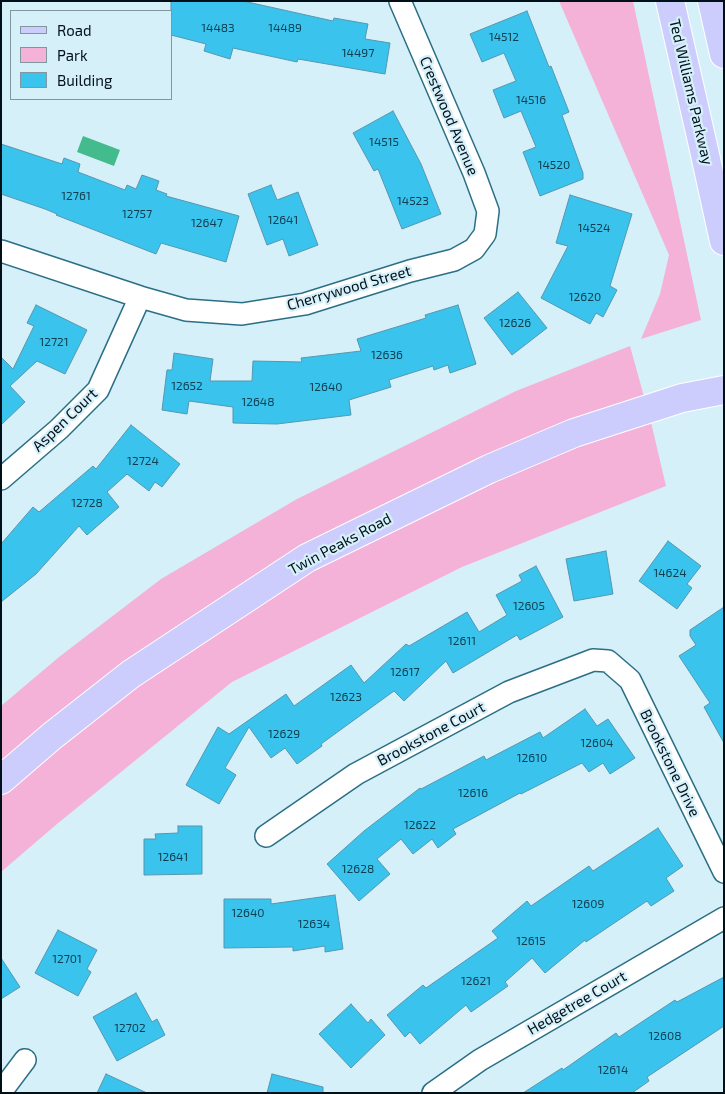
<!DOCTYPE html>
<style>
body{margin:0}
#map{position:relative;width:725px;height:1094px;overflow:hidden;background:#d6f0fa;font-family:"Exo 2",sans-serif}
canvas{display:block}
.frame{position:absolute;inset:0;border:2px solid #001019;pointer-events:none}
.legend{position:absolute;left:10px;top:10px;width:162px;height:90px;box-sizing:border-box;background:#d6f0fa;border:1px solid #8096a0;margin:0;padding:6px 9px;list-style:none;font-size:15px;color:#001019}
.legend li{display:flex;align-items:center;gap:10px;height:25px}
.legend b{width:25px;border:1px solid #8096a0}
</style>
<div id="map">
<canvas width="725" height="1094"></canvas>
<div class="frame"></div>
<ul class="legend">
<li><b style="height:6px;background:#cdcdfd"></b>Road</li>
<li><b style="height:14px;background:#f4b2d8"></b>Park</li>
<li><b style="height:14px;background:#3ac3ed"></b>Building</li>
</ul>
</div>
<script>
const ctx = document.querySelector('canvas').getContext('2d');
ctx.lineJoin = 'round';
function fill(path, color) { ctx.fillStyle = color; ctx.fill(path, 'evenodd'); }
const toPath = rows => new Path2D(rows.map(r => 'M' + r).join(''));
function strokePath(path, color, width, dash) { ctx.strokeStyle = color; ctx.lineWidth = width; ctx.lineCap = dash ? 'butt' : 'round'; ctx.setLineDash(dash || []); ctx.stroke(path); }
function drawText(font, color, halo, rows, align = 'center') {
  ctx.font = font + ' "Exo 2",sans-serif'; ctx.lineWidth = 4.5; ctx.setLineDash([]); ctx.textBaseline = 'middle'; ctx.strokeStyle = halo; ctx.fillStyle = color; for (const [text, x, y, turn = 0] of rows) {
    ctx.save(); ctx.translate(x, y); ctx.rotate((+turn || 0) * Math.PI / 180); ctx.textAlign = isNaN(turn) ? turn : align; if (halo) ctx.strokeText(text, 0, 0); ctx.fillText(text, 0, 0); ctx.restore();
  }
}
fill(toPath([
 [559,1,633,1,701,320,641,339,660,294,669,255],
 [630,346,650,418,666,486,462,567,232,682,57,824,1,872,1,706,59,657,161,579,297,499,516,391]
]), '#f4b2d8');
fill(toPath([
 [83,136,120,150,114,166,77,152]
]), '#44bb8c');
const building = toPath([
 [171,1,243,1,333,21,334,18,368,24,365,39,390,43,385,74,298,59,297,62,233,48,230,59,204,51,206,44,171,35,171,1],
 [527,11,549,67,551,66,569,112,562,115,583,173,583,179,540,196,523,152,536,147,521,111,504,118,493,90,516,81,504,53,482,62,470,34,527,11],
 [393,111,421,164,441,214,402,229,378,169,374,171,353,133,393,111],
 [1,144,62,164,64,158,80,164,78,172,125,190,127,185,136,189,142,175,159,181,156,190,167,194,166,196,239,216,226,262,161,243,156,254,56,215,57,214,45,209,1,194,1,144],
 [271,185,277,200,298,192,318,245,289,256,283,239,267,245,248,194,271,185],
 [570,195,632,214,610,286,617,290,603,317,596,313,590,324,541,298,568,246,556,243,570,195],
 [518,292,547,328,512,355,484,318,518,292],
 [36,305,87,330,65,374,37,361,10,386,25,402,1,425,1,357,13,369,34,326,27,323,36,305],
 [458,305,476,364,450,373,448,365,434,370,433,366,389,380,391,387,349,400,351,415,277,424,233,423,233,407,189,401,187,414,162,410,167,370,172,370,174,353,213,359,210,381,252,381,253,361,302,362,301,358,361,351,357,339,426,318,425,315,458,305],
 [131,425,180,464,162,487,155,482,149,491,127,474,107,492,119,507,87,535,79,526,36,574,1,602,1,544,33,507,39,512,93,466,96,469,131,425],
 [668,541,701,566,687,584,692,588,677,609,639,581,668,541],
 [606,551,613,594,574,601,566,559,606,551],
 [536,566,563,617,520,640,517,635,453,673,446,661,404,701,394,691,321,744,322,746,297,764,285,748,271,758,249,727,225,768,236,775,219,804,186,785,218,727,229,734,286,694,294,706,351,665,364,683,406,644,409,646,467,612,479,632,507,615,496,595,522,581,519,575,536,566],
 [724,607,724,743,704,707,710,703,679,656,696,645,690,636,690,630,724,607],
 [585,709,597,726,608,719,635,758,610,774,603,763,589,772,582,763,521,794,520,793,453,829,456,834,438,848,432,839,413,854,401,839,377,859,390,874,359,901,327,864,364,831,420,788,421,789,484,756,486,760,540,732,543,738,585,709],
 [178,826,202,826,202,874,144,875,144,839,156,839,155,834,178,833,178,826],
 [658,828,683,866,666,878,674,891,651,906,647,901,586,942,585,940,545,973,532,958,505,982,508,986,471,1012,466,1005,420,1044,410,1032,405,1037,387,1015,423,985,426,988,498,938,492,931,527,901,531,906,589,866,593,871,658,828],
 [335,895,343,949,325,952,325,946,293,951,293,947,224,948,224,899,271,899,271,904,335,895],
 [58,930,97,950,87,969,91,972,78,996,35,973,58,930],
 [1,958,20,987,1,999,1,958],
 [724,977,724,1026,647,1077,649,1081,632,1093,523,1093,562,1068,563,1070,616,1033,619,1037,675,1000,677,1002,724,977],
 [136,993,152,1022,157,1019,165,1035,117,1061,93,1017,136,993],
 [351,1004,368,1023,371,1019,385,1035,351,1068,319,1034,351,1004],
 [106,1074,147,1093,97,1093,106,1074],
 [272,1074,323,1087,323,1093,267,1093,272,1074]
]);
fill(building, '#3ac3ed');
strokePath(building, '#5597af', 1);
const street = toPath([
 [1,251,140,297,186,310,242,314,305,304,410,271,454,260,474,249,485,234,488,211,474,173,400,1],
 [1,479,59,429,98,390,140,297],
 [266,836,356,774,509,692,593,660,608,661,630,680,724,872],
 [1,1092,25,1060],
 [433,1093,480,1060,724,918]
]);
const primary = toPath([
 [670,1,704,150,724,241],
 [712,1,724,54],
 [1,780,52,736,131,674,307,558,489,469,574,433,682,398,724,390]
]);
strokePath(street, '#2b6f85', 24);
strokePath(primary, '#fff', 30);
strokePath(street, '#fff', 21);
strokePath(primary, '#cdcdfd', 28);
drawText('12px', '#0e3d4e', null, [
 ["14483",218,28],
 ["14489",285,28],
 ["14512",504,37],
 ["14497",358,53],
 ["14516",531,100],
 ["14515",384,142],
 ["14520",554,165],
 ["12761",76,196],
 ["14523",413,201],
 ["12757",137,214],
 ["12641",283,220],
 ["12647",207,223],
 ["14524",594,228],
 ["12620",585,297],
 ["12626",515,323],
 ["12721",54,342],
 ["12636",387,355],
 ["12652",187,386],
 ["12640",326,387],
 ["12648",258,402],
 ["12724",143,461],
 ["12728",87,503],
 ["14624",670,573],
 ["12605",529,606],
 ["12611",462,641],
 ["12617",405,672],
 ["12623",346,697],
 ["12629",284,734],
 ["12604",597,743],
 ["12610",532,758],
 ["12616",473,793],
 ["12622",420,825],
 ["12641",173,857],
 ["12628",358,869],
 ["12609",588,904],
 ["12640",248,913],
 ["12634",314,924],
 ["12615",531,941],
 ["12701",67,959],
 ["12621",476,981],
 ["12702",130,1028],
 ["12608",665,1036],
 ["12614",613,1070]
]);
drawText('15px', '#001019', '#d6f0fa', [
 ["Ted Williams Parkway",691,92,77],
 ["Crestwood Avenue",449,116,67],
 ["Cherrywood Street",349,288,-16],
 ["Aspen Court",65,420,-44],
 ["Twin Peaks Road",340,544,-28],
 ["Brookstone Court",431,734,-28],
 ["Brookstone Drive",670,763,64],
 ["Hedgetree Court",577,1003,-30]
]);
</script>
